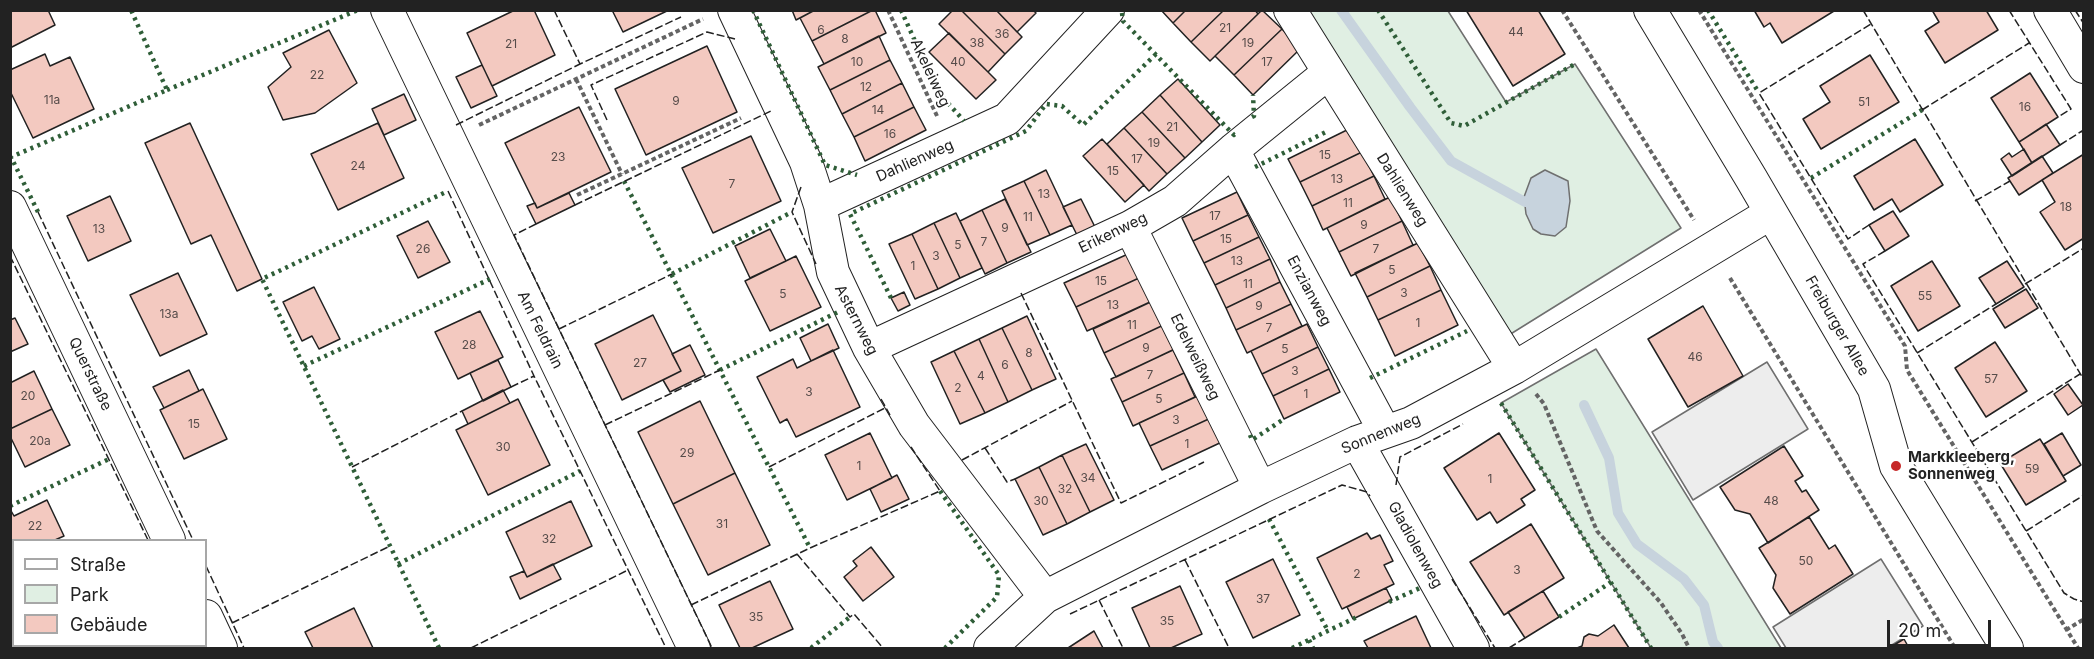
<!DOCTYPE html>
<meta charset="utf-8">
<style>
body{margin:0}
#map{position:relative;width:2094px;height:659px;overflow:hidden;background:#fff;font-family:Inter,sans-serif}
canvas{display:block}
.frame{position:absolute;inset:0;border:12px solid #222;pointer-events:none}
.legend{position:absolute;left:12px;top:539px;width:195px;height:108px;box-sizing:border-box;background:#fff;border:2px solid #a7a7a7;margin:0;padding:8px 10px;list-style:none;font-size:18px;color:#222}
.legend li{display:flex;align-items:center;gap:12px;height:30px}
.legend b{width:30px;border:2px solid #a7a7a7}
.scale{position:absolute;left:1887px;top:620px;width:104px;height:27px;box-sizing:border-box;border:3px solid #222;border-top:0;padding-left:8px;font-size:18px;line-height:21px;white-space:nowrap;color:#222;-webkit-text-stroke:4px #fff;paint-order:stroke}
</style>
<div id="map">
<canvas width="2094" height="659"></canvas>
<div class="frame"></div>
<ul class="legend">
<li><b style="height:8px;background:#fff"></b>Straße</li>
<li><b style="height:16px;background:#e0efe3"></b>Park</li>
<li><b style="height:16px;background:#f3c9c0"></b>Gebäude</li>
</ul>
<div class="scale">20 m</div>
</div>
<script>
const ctx = document.querySelector('canvas').getContext('2d');
ctx.lineJoin = 'round';
function fill(path, color) { ctx.fillStyle = color; ctx.fill(path, 'evenodd'); }
const toPath = rows => new Path2D(rows.map(r => 'M' + r).join(''));
function strokePath(path, color, width, dash) { ctx.strokeStyle = color; ctx.lineWidth = width; ctx.lineCap = dash ? 'butt' : 'round'; ctx.setLineDash(dash || []); ctx.stroke(path); }
function drawText(font, color, halo, rows, align = 'center') {
  ctx.font = font + ' Inter,sans-serif'; ctx.lineWidth = 4.5; ctx.setLineDash([]); ctx.textBaseline = 'middle'; ctx.strokeStyle = halo; ctx.fillStyle = color; for (const [text, x, y, turn = 0] of rows) {
    ctx.save(); ctx.translate(x, y); ctx.rotate((+turn || 0) * Math.PI / 180); ctx.textAlign = isNaN(turn) ? turn : align; if (halo) ctx.strokeText(text, 0, 0); ctx.fillText(text, 0, 0); ctx.restore();
  }
}
const green = toPath([
 [1309,11,1448,11,1506,102,1575,64,1681,228,1509,335,1309,11],
 [1596,349,1781,648,1651,648,1501,403,1596,349]
]);
fill(green, '#e0efe3');
strokePath(green, '#6f6f6f', 1.5);
const parking = toPath([
 [1767,362,1808,429,1693,500,1652,432,1767,362],
 [1881,559,1923,626,1887,648,1786,648,1773,627,1881,559]
]);
fill(parking, '#ededed');
strokePath(parking, '#6f6f6f', 1.5);
const water = toPath([
 [1545,170,1568,181,1570,201,1566,227,1555,236,1541,234,1533,229,1526,214,1524,197,1531,178,1545,170]
]);
fill(water, '#c7d3dd');
strokePath(water, '#6f6f6f', 1.5);
strokePath(toPath([
 [1341,10,1410,107,1451,161,1525,202],
 [1584,405,1609,458,1618,513,1637,544,1684,579,1704,605,1713,642,1718,648]
]), '#c7d3dd', 10);
const building = toPath([
 [10,10,48,10,55,25,10,48,10,10],
 [515,10,534,10,555,55,492,86,467,33,515,10],
 [612,10,669,10,623,32,612,10],
 [792,10,815,10,796,20,792,10],
 [815,10,873,10,812,41,800,18,815,10],
 [873,10,875,10,886,33,824,64,812,41,873,10],
 [953,10,961,10,1005,54,988,72,939,24,953,10],
 [961,10,996,10,1022,37,1005,54,961,10],
 [996,10,1033,10,1036,13,1017,32,996,10],
 [1161,10,1186,10,1173,23,1161,10],
 [1186,10,1224,10,1191,42,1173,23,1186,10],
 [1224,10,1255,10,1258,14,1210,61,1191,42,1224,10],
 [1262,10,1282,29,1234,75,1215,56,1262,10],
 [1466,10,1538,10,1565,54,1513,86,1466,10],
 [1754,10,1833,10,1834,11,1782,43,1770,23,1764,27,1754,10],
 [1932,10,1986,10,1998,30,1945,63,1925,31,1939,22,1932,10],
 [1282,29,1300,49,1253,95,1234,75,1282,29],
 [329,30,357,83,315,113,283,120,268,87,291,67,283,53,329,30],
 [949,33,996,80,976,99,929,52,949,33],
 [879,36,890,60,830,90,818,67,879,36],
 [707,46,737,112,646,155,615,89,707,46],
 [45,54,50,66,70,57,94,109,33,138,10,91,10,70,45,54],
 [1870,55,1899,102,1821,149,1803,119,1830,102,1820,86,1870,55],
 [890,60,902,83,842,114,830,90,890,60],
 [482,65,497,96,471,108,456,77,482,65],
 [2030,73,2058,117,2019,142,1991,98,2030,73],
 [1178,79,1220,125,1202,142,1160,95,1178,79],
 [902,83,914,107,854,137,842,114,902,83],
 [404,94,416,120,384,135,372,109,404,94],
 [1160,95,1202,142,1185,158,1142,112,1160,95],
 [579,107,611,172,537,208,505,143,579,107],
 [914,107,926,130,865,161,854,137,914,107],
 [1142,112,1185,158,1167,174,1124,128,1142,112],
 [190,123,262,279,237,291,211,235,191,244,145,143,190,123],
 [378,123,404,178,338,210,311,154,378,123],
 [2046,124,2060,145,2032,163,2019,142,2046,124],
 [1124,128,1167,174,1149,191,1107,144,1124,128],
 [1351,128,1362,152,1300,182,1288,159,1351,128],
 [751,136,781,201,713,233,682,168,751,136],
 [1102,139,1144,185,1125,202,1083,156,1102,139],
 [1915,139,1943,185,1900,212,1892,199,1874,210,1854,176,1915,139],
 [2024,149,2032,163,2012,176,2001,159,2009,153,2012,157,2024,149],
 [1362,152,1374,176,1312,206,1300,182,1362,152],
 [2084,154,2084,238,2065,250,2040,212,2055,202,2042,180,2084,154],
 [2042,156,2053,173,2019,195,2008,178,2042,156],
 [1046,170,1072,225,1050,235,1024,181,1046,170],
 [1374,176,1385,199,1323,230,1312,206,1374,176],
 [1024,181,1050,235,1027,245,1002,191,1024,181],
 [1237,192,1248,215,1193,241,1182,218,1237,192],
 [569,193,575,205,536,224,527,206,535,203,537,208,569,193],
 [110,196,131,241,88,261,67,216,110,196],
 [1390,197,1402,221,1339,252,1327,228,1390,197],
 [1005,199,1031,252,1007,263,982,210,1005,199],
 [1081,199,1096,229,1078,237,1063,207,1081,199],
 [982,210,1007,263,985,274,960,221,982,210],
 [1893,211,1909,236,1885,251,1869,225,1893,211],
 [956,213,982,268,960,278,934,223,956,213],
 [1248,215,1259,237,1204,263,1193,241,1248,215],
 [428,221,450,262,418,278,397,236,428,221],
 [1402,221,1413,245,1351,276,1339,252,1402,221],
 [934,223,960,278,938,289,912,234,934,223],
 [770,229,786,261,750,278,735,246,770,229],
 [912,234,938,289,915,299,889,244,912,234],
 [1259,237,1270,259,1215,285,1204,263,1259,237],
 [1418,243,1430,266,1367,297,1355,273,1418,243],
 [1128,254,1139,278,1076,307,1064,283,1128,254],
 [796,256,821,307,770,331,745,281,796,256],
 [1270,259,1280,282,1226,308,1215,285,1270,259],
 [1932,261,1960,306,1918,331,1891,286,1932,261],
 [2007,261,2024,287,1996,304,1979,278,2007,261],
 [1430,266,1441,290,1378,320,1367,297,1430,266],
 [178,273,207,334,160,356,130,295,178,273],
 [1139,278,1150,302,1087,331,1076,307,1139,278],
 [1280,282,1291,304,1236,330,1226,308,1280,282],
 [314,287,340,339,319,349,312,336,302,341,283,302,314,287],
 [2026,289,2038,308,2005,328,1993,309,2026,289],
 [1441,290,1458,325,1395,356,1378,320,1441,290],
 [904,292,910,305,898,311,891,298,904,292],
 [1159,298,1170,322,1104,353,1093,329,1159,298],
 [1291,304,1302,326,1247,353,1236,330,1291,304],
 [1703,306,1743,376,1688,407,1648,339,1703,306],
 [480,311,503,357,458,379,435,332,480,311],
 [653,315,681,371,622,400,595,344,653,315],
 [1027,316,1056,379,1032,390,1002,328,1027,316],
 [15,318,28,344,10,352,10,320,15,318],
 [1170,322,1181,346,1116,377,1104,353,1170,322],
 [828,324,839,348,811,361,800,338,828,324],
 [1307,324,1318,347,1262,374,1251,351,1307,324],
 [1002,328,1032,390,1008,402,979,339,1002,328],
 [979,339,1008,402,985,413,954,351,979,339],
 [1995,342,2027,391,1986,417,1955,368,1995,342],
 [690,345,705,375,670,392,663,380,681,371,672,354,690,345],
 [1318,347,1329,369,1273,396,1262,374,1318,347],
 [833,350,860,407,796,437,787,419,780,423,757,377,793,359,797,368,833,350],
 [1173,350,1184,373,1122,402,1111,379,1173,350],
 [954,351,985,413,960,424,931,362,954,351],
 [498,360,511,387,483,401,470,373,498,360],
 [1329,369,1340,392,1284,419,1273,396,1329,369],
 [189,370,199,391,164,408,153,387,189,370],
 [34,371,52,409,10,429,10,383,34,371],
 [1184,373,1195,397,1133,426,1122,402,1184,373],
 [2068,384,2083,405,2068,415,2054,394,2068,384],
 [203,389,227,439,184,459,160,410,203,389],
 [503,390,510,403,468,424,462,411,503,390],
 [1202,394,1213,417,1150,446,1139,423,1202,394],
 [518,399,550,465,488,495,456,430,518,399],
 [700,401,735,473,673,504,638,432,700,401],
 [52,409,70,445,25,467,10,436,10,429,52,409],
 [1213,417,1224,441,1162,470,1150,446,1213,417],
 [870,433,892,478,847,500,825,455,870,433],
 [1499,433,1535,490,1521,499,1525,505,1497,523,1490,512,1477,520,1444,468,1499,433],
 [2062,433,2081,465,2063,476,2044,444,2062,433],
 [2040,439,2066,481,2026,505,2000,463,2040,439],
 [1086,444,1114,500,1090,512,1062,455,1086,444],
 [1784,446,1803,476,1795,481,1802,492,1806,490,1819,510,1768,543,1750,514,1735,510,1720,487,1784,446],
 [1062,455,1090,512,1067,524,1039,467,1062,455],
 [1039,467,1067,524,1043,535,1015,479,1039,467],
 [735,473,770,545,708,575,673,504,735,473],
 [897,475,909,499,881,512,870,489,897,475],
 [47,500,64,536,55,540,14,540,14,548,10,550,10,509,14,516,47,500],
 [571,501,592,546,527,577,506,532,571,501],
 [1809,517,1829,549,1835,545,1853,574,1790,614,1773,588,1776,575,1759,548,1809,517],
 [1531,524,1564,578,1504,615,1470,562,1531,524],
 [1367,533,1371,539,1380,535,1393,561,1384,565,1394,584,1342,609,1317,558,1367,533],
 [871,547,894,577,863,601,844,577,857,566,853,561,871,547],
 [1273,559,1300,615,1253,638,1226,582,1273,559],
 [553,564,561,579,520,599,510,577,524,571,527,577,553,564],
 [770,581,793,629,752,648,740,648,719,605,770,581],
 [1180,586,1202,634,1171,648,1150,648,1132,608,1180,586],
 [1386,588,1392,600,1353,619,1347,607,1386,588],
 [1543,591,1559,617,1525,638,1508,612,1543,591],
 [354,608,373,648,313,648,305,632,354,608],
 [1416,616,1431,648,1368,648,1364,641,1416,616],
 [1614,625,1629,648,1577,648,1582,646,1584,637,1589,634,1598,636,1614,625],
 [1094,631,1103,648,1068,648,1094,631],
 [1904,639,1909,648,1889,648,1904,639],
 [76,646,127,646,121,648,77,648,76,646]
]);
fill(building, '#f3c9c0');
strokePath(building, '#222', 1.5);
const minor = toPath([
 [387,10,694,648],
 [734,10,806,162,820,205,833,272,869,348,914,425,1045,597],
 [1290,10,1514,368],
 [1650,10,1751,178,1874,389,1896,466,2007,648],
 [2050,10,2084,67],
 [1233,150,1385,432],
 [820,205,1007,119,1108,10],
 [10,207,169,540],
 [1130,227,1260,488],
 [869,348,1130,227,1175,201,1233,150,1328,73],
 [1357,442,1473,648],
 [206,616,221,648],
 [990,648,1045,597,1260,488,1357,442,1411,423,1514,368,1771,213]
]);
strokePath(minor, '#222', 34);
strokePath(toPath([
 [888,10,937,116],
 [1562,10,1694,220],
 [1699,10,1905,346,1907,370,2078,648],
 [576,79,622,174],
 [479,125,703,19],
 [577,195,741,118],
 [1730,278,1955,648],
 [1536,394,1544,404,1597,531,1661,603,1682,634,1689,648],
 [2066,630,2084,619]
]), '#646464', 4, [4.5, 3]);
strokePath(minor, '#fff', 32);
strokePath(toPath([
 [753,10,825,165,857,175],
 [901,10,938,92,964,121],
 [1378,10,1451,123,1464,126,1575,64],
 [1708,10,1759,93],
 [1122,13,1123,21,1234,135,1235,134],
 [167,90,358,10],
 [1252,117,1254,116,1253,95],
 [1255,167,1326,132],
 [1811,178,1922,110],
 [624,181,810,548],
 [38,212,11,157,167,90,131,10],
 [672,274,792,212],
 [891,298,850,214,1026,131,1046,104,1062,106,1083,125,1156,54],
 [304,366,490,279],
 [720,370,838,312],
 [1370,378,1467,331],
 [1501,403,1651,648],
 [1250,435,1252,440,1284,419],
 [940,491,999,575,997,597,945,648],
 [10,506,109,459],
 [1269,519,1328,631],
 [398,564,580,471],
 [1389,602,1422,587],
 [1559,617,1611,582],
 [1309,640,1313,648],
 [439,648,262,279,448,191],
 [811,648,850,617],
 [1292,648,1357,617]
]), '#2f5e38', 4.5, [3, 4.5]);
strokePath(toPath([
 [554,10,580,64,681,17],
 [1863,10,2084,380],
 [2009,10,2071,109,2058,117],
 [2075,10,2084,24],
 [1922,110,2029,43],
 [607,120,591,85,707,32,735,39],
 [456,125,580,64],
 [2060,145,2082,131,2084,134],
 [10,157,11,157],
 [801,187,792,212,816,264],
 [448,191,534,376,666,648],
 [1975,201,2010,181],
 [575,205,771,111],
 [38,212,193,540],
 [536,224,514,235,712,648],
 [1869,225,1848,239,1759,93,1871,24],
 [1885,251,1863,264,2064,593,2074,599,2084,602],
 [10,256,148,540],
 [2025,284,2084,248],
 [1021,293,1121,503,1204,462],
 [559,329,672,274],
 [1917,353,1996,304],
 [511,387,534,376],
 [881,399,890,415],
 [605,425,720,370],
 [1972,442,2080,374],
 [985,448,1007,482,1015,479],
 [962,460,1072,401],
 [352,467,462,411],
 [769,467,885,408],
 [1396,485,1400,457,1463,424],
 [2026,531,2084,495],
 [797,554,850,617,854,614,883,648],
 [1185,560,1229,648],
 [206,566,244,648],
 [1452,579,1495,648],
 [1099,600,1123,648],
 [691,605,810,548,940,491,911,447],
 [1070,614,1342,485,1367,492,1370,496],
 [232,623,390,546],
 [198,646,199,648],
 [471,648,628,570],
 [1509,648,1525,638]
]), '#222', 1.5, [8, 3]);
for (const [x, y, r, color] of [
 [1896,466,6,"#c62828"]
]) { const dot = new Path2D(); dot.arc(x, y, r, 0, 2 * Math.PI); ctx.fillStyle = color; ctx.fill(dot); strokePath(dot, '#fff', 2); }
drawText('12px', '#564c4a', null, [
 ["21",1225,28],
 ["6",821,30],
 ["44",1516,32],
 ["36",1002,34],
 ["8",845,39],
 ["38",977,43],
 ["19",1248,43],
 ["21",511,44],
 ["10",857,62],
 ["40",958,62],
 ["17",1267,62],
 ["22",317,75],
 ["12",866,87],
 ["11a",52,100],
 ["9",676,101],
 ["51",1864,102],
 ["16",2025,107],
 ["14",878,110],
 ["21",1172,127],
 ["16",890,134],
 ["19",1154,143],
 ["15",1325,155],
 ["23",558,157],
 ["17",1137,159],
 ["24",358,166],
 ["15",1113,171],
 ["13",1337,179],
 ["7",732,184],
 ["13",1044,194],
 ["11",1348,203],
 ["18",2066,207],
 ["17",1215,216],
 ["11",1028,217],
 ["9",1364,225],
 ["9",1005,228],
 ["13",99,229],
 ["15",1226,239],
 ["7",984,242],
 ["5",958,245],
 ["26",423,249],
 ["7",1376,249],
 ["3",936,256],
 ["13",1237,261],
 ["1",913,266],
 ["5",1392,270],
 ["15",1101,281],
 ["11",1248,284],
 ["3",1404,293],
 ["5",783,294],
 ["55",1925,296],
 ["13",1113,305],
 ["9",1259,306],
 ["13a",169,314],
 ["1",1418,323],
 ["11",1132,325],
 ["7",1269,328],
 ["28",469,345],
 ["9",1146,348],
 ["5",1285,349],
 ["8",1029,353],
 ["46",1695,357],
 ["27",640,363],
 ["6",1005,365],
 ["3",1295,371],
 ["7",1150,375],
 ["4",981,376],
 ["57",1991,379],
 ["2",958,388],
 ["3",809,392],
 ["1",1306,394],
 ["20",28,396],
 ["5",1159,399],
 ["3",1176,420],
 ["15",194,424],
 ["20a",40,441],
 ["1",1187,444],
 ["30",503,447],
 ["29",687,453],
 ["1",859,466],
 ["59",2032,469],
 ["34",1088,478],
 ["1",1490,479],
 ["32",1065,489],
 ["30",1041,501],
 ["48",1771,501],
 ["31",722,524],
 ["22",35,526],
 ["32",549,539],
 ["50",1806,561],
 ["3",1517,570],
 ["2",1357,574],
 ["37",1263,599],
 ["35",756,617],
 ["35",1167,621]
]);
drawText('15px', '#222', '#fff', [
 ["Akeleiweg",930,73,65],
 ["Dahlienweg",915,161,-24],
 ["Dahlienweg",1402,190,58],
 ["Erikenweg",1113,233,-26],
 ["Enzianweg",1309,291,62],
 ["Asternweg",856,320,63],
 ["Freiburger Allee",1837,326,60],
 ["Am Feldrain",540,330,64],
 ["Edelweißweg",1195,357,64],
 ["Querstraße",90,374,64],
 ["Sonnenweg",1381,434,-22],
 ["Gladiolenweg",1415,545,61]
]);
drawText('bold 15px', '#222', '#fff', [
 ["Markkleeberg,",1908,457],
 ["Sonnenweg",1908,474]
], 'left');
</script>
